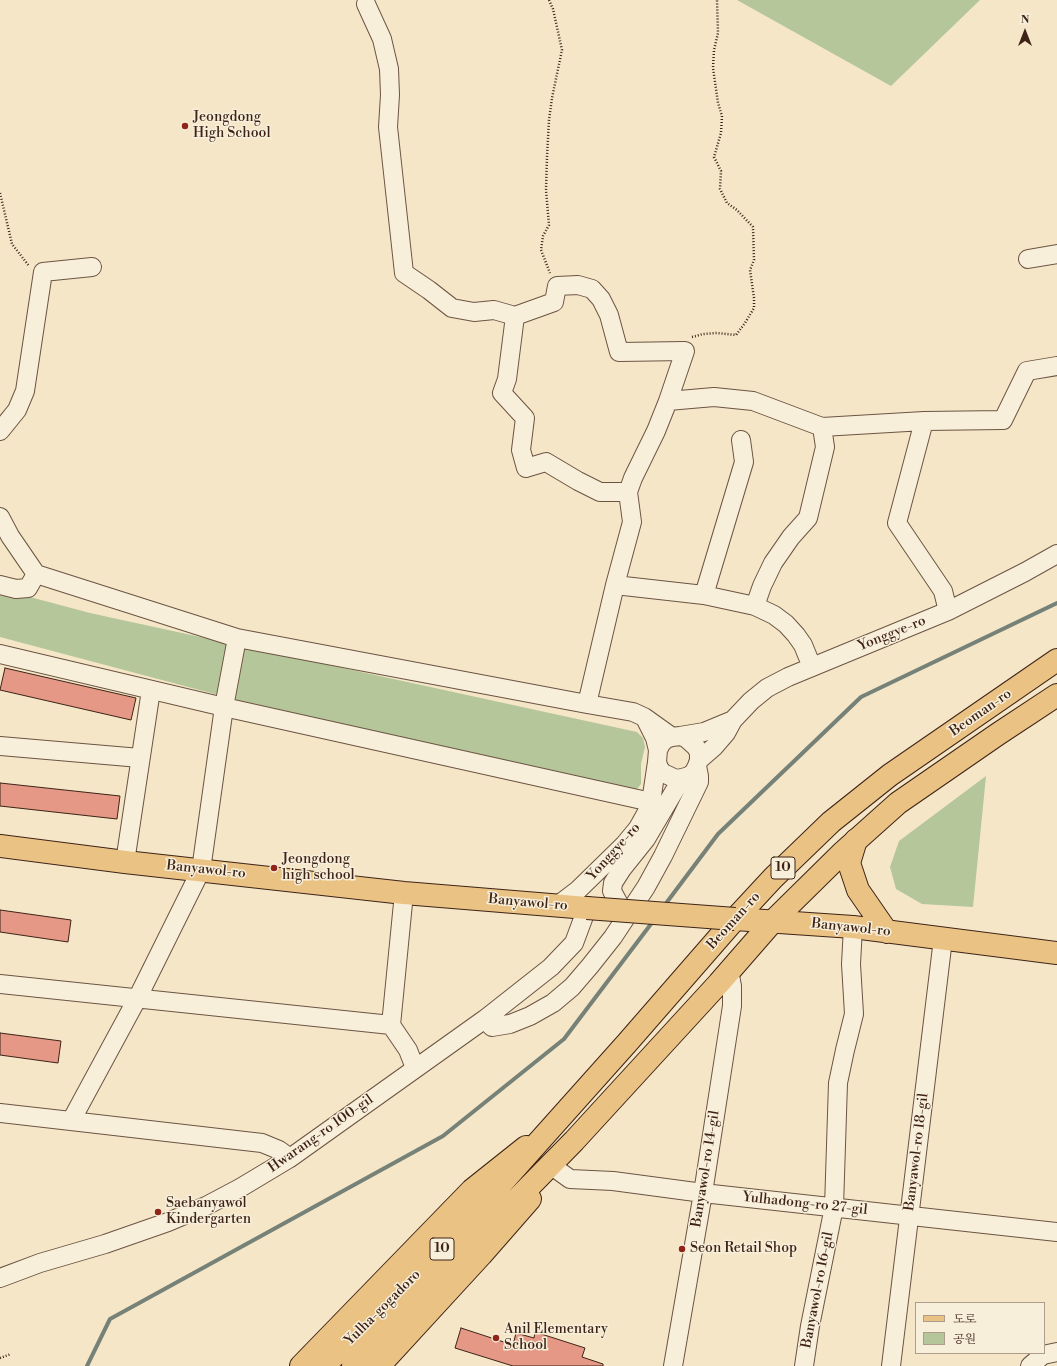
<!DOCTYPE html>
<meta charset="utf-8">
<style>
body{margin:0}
#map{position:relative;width:1057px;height:1366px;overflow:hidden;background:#f4e6c7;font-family:"Libre Bodoni","Noto Serif KR",serif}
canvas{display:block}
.legend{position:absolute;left:915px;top:1302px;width:130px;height:52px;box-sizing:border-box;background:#f8efdb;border:1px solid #ae9d8d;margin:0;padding:5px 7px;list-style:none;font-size:12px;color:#3e2317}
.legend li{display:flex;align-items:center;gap:8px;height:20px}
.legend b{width:20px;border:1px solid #ae9d8d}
.north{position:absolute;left:1005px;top:12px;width:40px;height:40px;-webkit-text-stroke:3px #f8efdb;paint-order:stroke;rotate:0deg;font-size:11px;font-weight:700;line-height:16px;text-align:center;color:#3e2317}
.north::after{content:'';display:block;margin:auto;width:14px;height:18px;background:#3e2317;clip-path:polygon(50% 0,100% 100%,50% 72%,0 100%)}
</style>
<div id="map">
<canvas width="1057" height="1366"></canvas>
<ul class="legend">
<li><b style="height:5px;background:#eac384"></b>도로</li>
<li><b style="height:11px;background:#b5c69a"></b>공원</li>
</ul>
<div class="north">N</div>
</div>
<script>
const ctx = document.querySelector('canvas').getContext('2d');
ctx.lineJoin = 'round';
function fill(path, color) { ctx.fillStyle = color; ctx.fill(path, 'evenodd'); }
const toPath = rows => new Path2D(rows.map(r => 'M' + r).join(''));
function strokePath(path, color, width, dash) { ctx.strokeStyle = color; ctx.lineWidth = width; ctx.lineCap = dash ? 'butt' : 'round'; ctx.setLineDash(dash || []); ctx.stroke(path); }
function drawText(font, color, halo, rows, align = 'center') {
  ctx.font = font + ' "Libre Bodoni",serif'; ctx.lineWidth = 3; ctx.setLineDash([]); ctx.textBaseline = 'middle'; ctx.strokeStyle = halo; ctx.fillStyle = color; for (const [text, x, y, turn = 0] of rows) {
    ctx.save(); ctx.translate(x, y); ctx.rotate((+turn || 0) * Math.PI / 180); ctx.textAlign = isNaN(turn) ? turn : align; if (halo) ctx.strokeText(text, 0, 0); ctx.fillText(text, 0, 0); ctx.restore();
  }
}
fill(toPath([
 [737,0,980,0,891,86],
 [0,589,90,613,637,732,643,738,645,747,641,764,641,784,637,789,631,792,256,705,0,637],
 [986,776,973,907,922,904,896,889,890,867,899,841]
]), '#b5c69a');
strokePath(toPath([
 [664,906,718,834,861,697,1057,603],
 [87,1366,110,1319,443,1136,564,1039,654,920]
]), '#768178', 4);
const building = toPath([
 [5,668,136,698,131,720,0,690,5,668],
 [0,783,120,796,117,819,0,806,0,783],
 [0,910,71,920,68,942,0,932,0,910],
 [0,1033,61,1041,58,1063,0,1055,0,1033],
 [461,1328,513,1345,516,1333,534,1338,535,1332,585,1348,582,1357,603,1364,603,1366,513,1366,455,1348,461,1328]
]);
fill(building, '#e49885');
strokePath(building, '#3e2317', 1);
const minor = toPath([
 [366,4,382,39,389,69,390,95,388,127,404,273,429,290,452,308,474,312,494,310,515,316,554,302,557,286,578,285,592,289,601,299,609,315,619,352,685,351,668,401,656,431,633,478,628,492,632,522,615,585,587,704,633,712,644,717,672,737],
 [1028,259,1057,254],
 [515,316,507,379,502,393,525,418,521,450,526,468,546,462,578,481,600,492,628,492],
 [668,401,714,397,753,401,822,427],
 [924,421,897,523,943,591,948,611],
 [0,431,17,410,25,391,43,272,92,267],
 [0,517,10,536,36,574,237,638,224,707,201,870,137,999,71,1121,0,1113],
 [0,585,16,589,28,588,36,574],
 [615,585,704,595,755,606,774,615,786,624,796,635,803,645,812,667],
 [704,595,744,462,741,440],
 [755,606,762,586,773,563,791,537,808,518,825,447,822,427,924,421,1003,420,1027,371,1057,366],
 [237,638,587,704],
 [0,654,224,707,651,802],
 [645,718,655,738,658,750,657,762,659,768,663,773,676,779,682,778,689,776,694,772,697,766,699,760,699,753,696,747,686,738,680,736,672,737,666,739,661,744,658,750],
 [680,736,704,732,733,720],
 [0,746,140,758],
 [699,760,714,747,726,733,733,720,751,701,767,688,788,677,948,611,1025,572,1057,554],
 [125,862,151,690],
 [404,893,391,1025,408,1050,415,1068],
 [557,906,578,890,624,845,638,828,647,812,651,802,657,762],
 [623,911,612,891,613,883,622,869,646,839,682,778],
 [0,984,391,1025],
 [485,1019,492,1027,510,1024,530,1016,553,1003,572,987,590,966,613,937,646,887,663,856,699,782,699,776,697,766],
 [71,1121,262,1143,279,1150,290,1158],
 [556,1169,570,1179,613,1181,703,1193,1057,1232],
 [0,1278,40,1263,105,1244,168,1222,206,1206,240,1188,290,1158,485,1019,551,967,574,943,587,908],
 [673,1366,703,1193,732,1006,732,986,729,971],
 [804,1366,810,1326,834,1207,838,1083,845,1050,854,1014,851,964,853,927],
 [891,1366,943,939],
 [1030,1366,1043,1355,1057,1352]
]);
const major = toPath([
 [856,840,849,863,858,890,887,932],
 [0,846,125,862,404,893,587,908],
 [735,919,853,927,1057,953],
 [301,1366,472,1190,526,1147],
 [379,1366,481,1255,530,1199]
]);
const highway = toPath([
 [324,1366,450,1241,627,1043,735,919,773,878,831,822,890,775,1057,660],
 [353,1366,574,1141,719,983,773,921,841,854,898,803,998,734,1057,695]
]);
strokePath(minor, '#6c5443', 20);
strokePath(major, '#3e2317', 24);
strokePath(highway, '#3e2317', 24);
strokePath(toPath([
 [549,0,553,9,562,50,552,98,549,120,547,157,546,190,549,225,543,236,541,250,550,273],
 [0,193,12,244,29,266],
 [692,337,703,334,717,333,736,335,745,323,754,308,754,298,750,270,754,260,753,227,737,210,727,203,720,189,721,171,714,157,721,133,722,116,718,103,713,68,714,50,718,33,717,0],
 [0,1358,11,1354]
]), '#3e2317', 2.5, [1, 2]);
strokePath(minor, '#f8efdb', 18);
strokePath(major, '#eac384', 22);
strokePath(highway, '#eac384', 22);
const majorBridge = toPath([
 [587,908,735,919]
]);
strokePath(majorBridge, '#3e2317', 24, []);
strokePath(majorBridge, '#eac384', 22);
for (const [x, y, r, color] of [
 [185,126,4,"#8f2418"],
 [274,868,4,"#8f2418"],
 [158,1212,4,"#8f2418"],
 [682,1249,4,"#8f2418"],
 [496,1338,4,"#8f2418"]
]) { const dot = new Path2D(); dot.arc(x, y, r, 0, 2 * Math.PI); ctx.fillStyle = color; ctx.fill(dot); strokePath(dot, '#f8efdb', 1.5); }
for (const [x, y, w] of [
 [783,868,24],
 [442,1249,24]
]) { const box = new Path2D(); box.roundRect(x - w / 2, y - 11, w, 22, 3); ctx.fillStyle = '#f8efdb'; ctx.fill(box); strokePath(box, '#3e2317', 1); }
drawText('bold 13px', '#3e2317', null, [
 ["10",783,868],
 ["10",442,1249]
]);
drawText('14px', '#3e2317', '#f8efdb', [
 ["Jeongdong",193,118],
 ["High School",193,134],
 ["Jeongdong",282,860],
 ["high school",282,876],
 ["Saebanyawol",166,1204],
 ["Kindergarten",166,1220],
 ["Seon Retail Shop",690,1249],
 ["Anil Elementary",504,1330],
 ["School",504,1346]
], 'left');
drawText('14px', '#3e2317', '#f8efdb', [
 ["Yonggye-ro",892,634,-22],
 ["Beoman-ro",981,713,-35],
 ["Yonggye-ro",614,852,-48],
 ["Banyawol-ro",206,870,6],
 ["Banyawol-ro",528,903,5],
 ["Beoman-ro",734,921,-48],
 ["Banyawol-ro",851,928,6],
 ["Hwarang-ro 100-gil",321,1134,-35],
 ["Banyawol-ro 18-gil",917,1152,-83],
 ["Banyawol-ro 14-gil",706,1169,-81],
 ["Yulhadong-ro 27-gil",805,1204,6],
 ["Banyawol-ro 16-gil",818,1290,-79],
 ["Yulha-gogadoro",383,1308,-45]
]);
</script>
